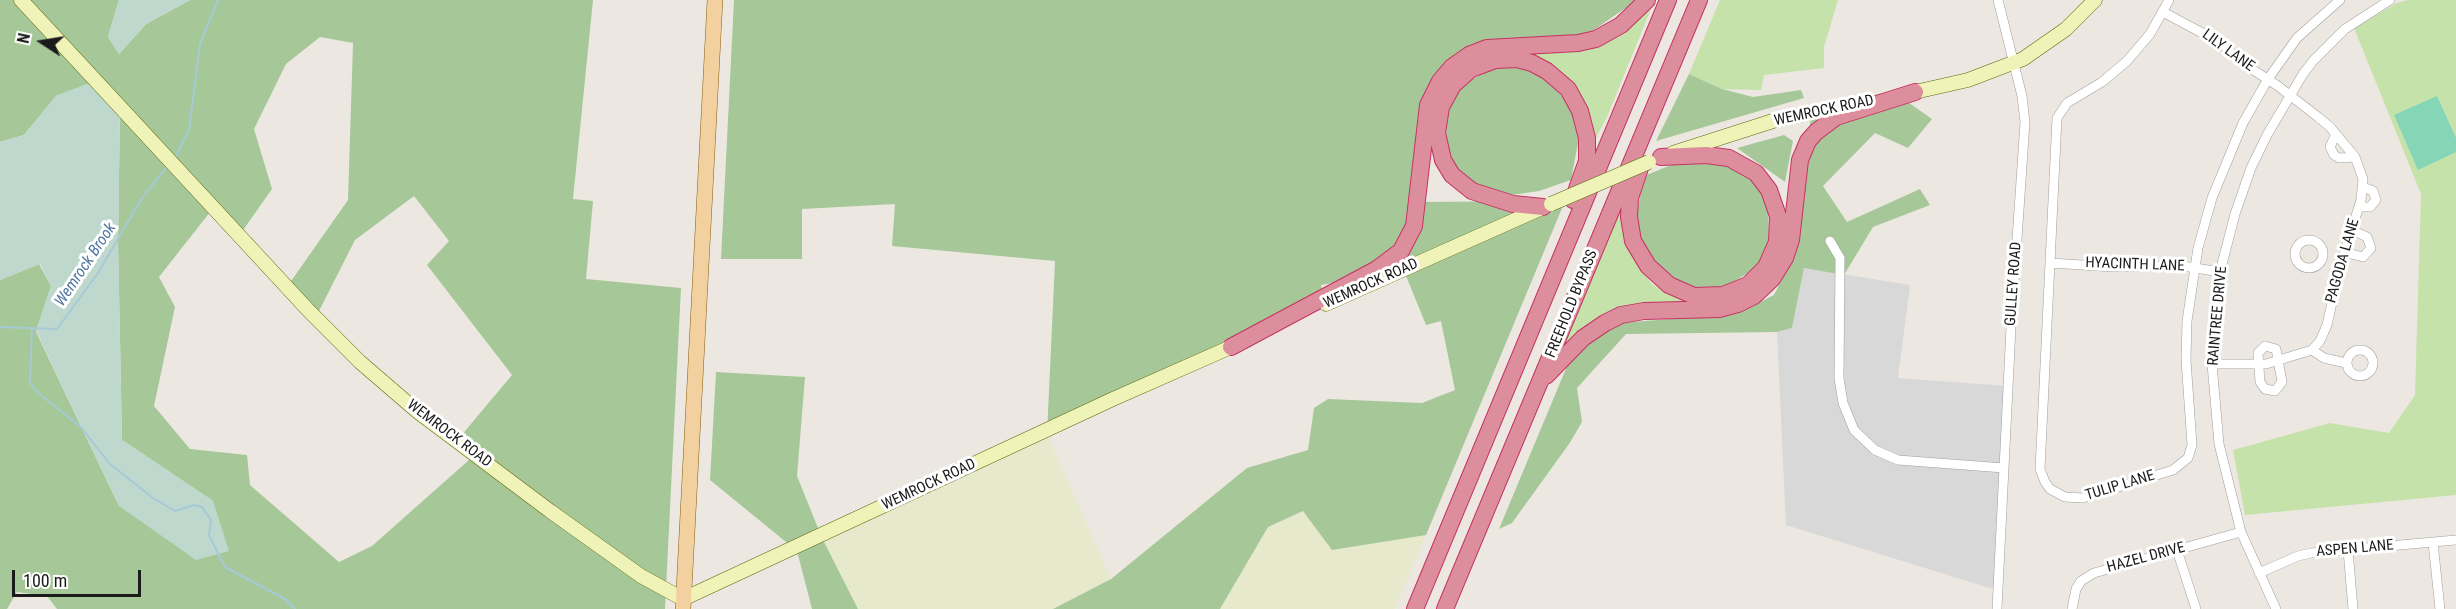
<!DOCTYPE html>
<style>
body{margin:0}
#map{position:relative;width:2456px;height:609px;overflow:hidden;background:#ece8e1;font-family:"Roboto Condensed",sans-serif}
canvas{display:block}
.north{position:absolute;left:12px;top:12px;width:60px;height:60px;-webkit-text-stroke:4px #fff;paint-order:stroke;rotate:282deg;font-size:16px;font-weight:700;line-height:24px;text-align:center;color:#1b1b1b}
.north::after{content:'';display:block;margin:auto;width:21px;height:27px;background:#1b1b1b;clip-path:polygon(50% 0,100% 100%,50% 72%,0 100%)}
.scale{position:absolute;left:12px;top:570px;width:129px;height:27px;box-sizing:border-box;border:3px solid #1b1b1b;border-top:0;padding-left:8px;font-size:18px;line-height:21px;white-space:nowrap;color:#1b1b1b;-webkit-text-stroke:4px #fff;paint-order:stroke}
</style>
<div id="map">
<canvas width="2456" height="609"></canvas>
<div class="north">N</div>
<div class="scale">100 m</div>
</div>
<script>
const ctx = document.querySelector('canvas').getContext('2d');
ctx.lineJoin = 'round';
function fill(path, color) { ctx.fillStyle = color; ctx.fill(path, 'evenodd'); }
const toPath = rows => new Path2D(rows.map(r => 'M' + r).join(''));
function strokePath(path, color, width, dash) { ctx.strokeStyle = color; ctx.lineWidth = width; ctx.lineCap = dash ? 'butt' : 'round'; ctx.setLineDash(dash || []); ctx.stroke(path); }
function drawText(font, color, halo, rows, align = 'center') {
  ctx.font = font + ' "Roboto Condensed",sans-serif'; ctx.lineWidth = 6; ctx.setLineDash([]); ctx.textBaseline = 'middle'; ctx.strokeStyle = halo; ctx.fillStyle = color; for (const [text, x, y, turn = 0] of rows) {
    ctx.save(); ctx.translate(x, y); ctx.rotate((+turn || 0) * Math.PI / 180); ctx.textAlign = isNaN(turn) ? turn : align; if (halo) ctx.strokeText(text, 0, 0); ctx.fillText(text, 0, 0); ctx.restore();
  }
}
fill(toPath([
 [1804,268,1910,285,1898,378,2007,386,1996,590,1786,525,1777,332,1792,328]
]), '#d9d8d8');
fill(toPath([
 [1047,434,1111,579,1053,609,858,609,822,538],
 [1303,511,1386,541,1426,535,1395,609,1220,609,1268,527]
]), '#e7e9cd');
fill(toPath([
 [1720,0,1838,0,1824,47,1824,68,1764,75,1761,90,1722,89,1689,74],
 [2408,0,2456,0,2456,495,2245,515,2233,450,2330,423,2389,433,2415,395,2421,194,2354,28,2397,3],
 [1651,9,1607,117,1591,147,1584,102,1517,52,1629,27],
 [1621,201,1624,240,1639,268,1653,285,1678,298,1696,304,1633,307,1562,350]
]), '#c5e2aa');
fill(toPath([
 [0,0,119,0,108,37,119,54,146,24,190,0,593,0,573,199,593,201,586,279,681,288,665,609,57,609,47,596,17,592,7,609,0,609,0,280,39,264,51,286,36,332,119,506,213,501,122,440,118,242,120,105,57,95,24,135,0,142],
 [320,37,353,43,348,200,289,284,318,313,355,240,414,196,449,241,427,265,512,375,460,437,478,452,372,546,339,562,250,485,247,455,190,449,154,406,175,307,159,277,214,207,241,233,272,189,254,129,286,64],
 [734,0,1637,0,1588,34,1456,53,1421,99,1410,202,1565,201,1426,535,1332,550,1303,511,1268,527,1220,609,1053,609,1111,579,1247,468,1308,450,1314,408,1328,399,1422,403,1455,390,1441,321,1426,325,1404,271,1321,285,1324,305,1047,434,1055,261,892,246,895,204,802,209,802,259,721,259],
 [1495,66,1522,67,1548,81,1570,105,1579,138,1571,180,1539,191,1512,195,1483,189,1462,177,1445,148,1448,110,1460,87],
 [1689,74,1722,89,1753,97,1801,90,1804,98,1656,141],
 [1892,91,1932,119,1908,148,1875,133,1823,186,1847,222,1920,189,1930,205,1873,227,1844,275,1804,268,1792,328,1777,332,1626,334,1577,388,1582,422,1569,444,1512,523,1499,529,1580,335,1619,323,1736,314,1774,295,1792,260,1812,109],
 [1784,135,1793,141,1785,182,1737,148],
 [1681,161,1724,162,1758,185,1768,211,1769,241,1758,266,1734,282,1708,292,1678,284,1653,265,1642,244,1637,212,1644,176],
 [716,372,805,377,797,476,822,538,858,609,812,609,797,551,710,480]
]), '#a6c899');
fill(toPath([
 [119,0,190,0,146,24,119,54,108,37],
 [98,80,120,105,118,242,122,440,213,501,229,551,196,560,119,506,36,331,51,286,40,264,0,280,0,142,24,135,57,95]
]), '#bfd8cd');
fill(toPath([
 [2437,96,2456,138,2456,152,2418,170,2394,115]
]), '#85d5b7');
strokePath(toPath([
 [175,157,189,130,200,44,218,0],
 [0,327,57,329,98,273,142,198,166,168],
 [32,328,30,383,38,393,80,426,110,464,153,498,175,511,194,505,202,507,211,520,209,535,225,567,285,599,295,609]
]), '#a5cad6', 2);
const street = toPath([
 [2169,0,2150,34,2127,61,2102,82,2067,103,2057,118,2040,469,2045,482,2050,489,2065,497,2083,498,2173,470,2188,458,2192,445,2186,360,2187,321,2198,248,2212,198,2243,123,2268,79,2297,38,2340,0],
 [2163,12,2221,43,2241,62,2278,86,2318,117,2330,127,2355,157,2363,179,2361,200,2341,263,2327,325,2320,341,2312,350,2266,364,2212,364],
 [2336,134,2330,147,2334,155,2339,158,2355,157],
 [2359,207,2370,207,2376,200,2373,191,2363,187],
 '2295 254a14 14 0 1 1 28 0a14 14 0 1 1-28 0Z',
 [1830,241,1840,258,1839,378,1843,403,1854,430,1875,450,1898,460,2004,468],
 [2344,252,2363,257,2371,248,2367,237,2352,230],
 [2050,263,2114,267,2183,266,2220,272],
 [2265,346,2276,349,2282,382,2275,391,2265,389,2260,382,2258,353,2265,346],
 '2347 363a13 13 0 1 1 26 0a13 13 0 1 1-26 0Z',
 [2312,350,2324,358,2346,363],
 [2433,543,2440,609],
 [2177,550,2196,609],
 [2348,550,2353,609],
 [2259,573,2298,556,2311,553,2456,540],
 [1997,609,2011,327,2025,122,2022,96,1998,0],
 [2072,609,2076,589,2081,581,2094,573,2241,532],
 [2276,609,2241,532,2219,444,2212,364,2220,272,2235,214,2251,168,2267,135,2303,74,2313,61,2345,29,2390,0]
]);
const secondary = toPath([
 [21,0,309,311,360,362,418,412,550,511,641,576,683,599,1113,399,1240,343],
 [1906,94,1968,80,2023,59,2066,29,2095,0],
 [1673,153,1776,120,1857,104],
 [1326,304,1544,207]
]);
const primary = toPath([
 [683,609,715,0]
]);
const highway = toPath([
 [1641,165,1630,198,1629,217,1633,241,1648,266,1669,285,1694,296,1723,295,1748,285,1766,267,1777,242,1778,216,1769,190,1756,173,1729,158,1706,155,1661,157],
 [1543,207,1513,204,1472,191,1452,175,1443,160,1437,133,1441,107,1453,85,1471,69,1495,60,1517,59,1532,63,1547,71,1568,89,1580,111,1587,138,1587,161,1573,200],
 [1231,347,1377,269,1401,251,1414,226,1428,105,1440,81,1452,67,1469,55,1487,48,1578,43,1596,39,1621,25,1647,0],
 [1546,376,1583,338,1605,323,1621,315,1644,311,1719,309,1738,304,1754,296,1772,279,1785,258,1791,240,1800,160,1808,141,1816,132,1836,117,1915,92],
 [1415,609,1668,0],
 [1445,609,1699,0]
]);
strokePath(street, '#9f9f9f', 10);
strokePath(secondary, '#5b660e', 15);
strokePath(primary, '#855f0c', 16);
strokePath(highway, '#c53263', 18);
strokePath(street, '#fff', 9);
strokePath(secondary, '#eff3b8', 14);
strokePath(primary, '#f3d09f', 15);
strokePath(highway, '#dd8e9c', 16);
const secondaryBridge = toPath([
 [1551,204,1649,162]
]);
strokePath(secondaryBridge, '#5b660e', 15, []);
strokePath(secondaryBridge, '#eff3b8', 14);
drawText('15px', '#1b1b1b', '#fff', [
 ["LILY LANE",2228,51,36],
 ["WEMROCK ROAD",1824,111,-12],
 ["PAGODA LANE",2343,261,-74],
 ["HYACINTH LANE",2135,265,2],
 ["WEMROCK ROAD",1371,284,-24],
 ["GULLEY ROAD",2014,284,-86],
 ["FREEHOLD BYPASS",1572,304,-68],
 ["RAINTREE DRIVE",2218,316,-85],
 ["WEMROCK ROAD",449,434,37],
 ["WEMROCK ROAD",929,485,-25],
 ["TULIP LANE",2120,486,-17],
 ["ASPEN LANE",2355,549,-5],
 ["HAZEL DRIVE",2146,558,-15]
]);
drawText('italic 16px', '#5178a1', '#fff', [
 ["Wemrock Brook",86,265,-56]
]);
</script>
